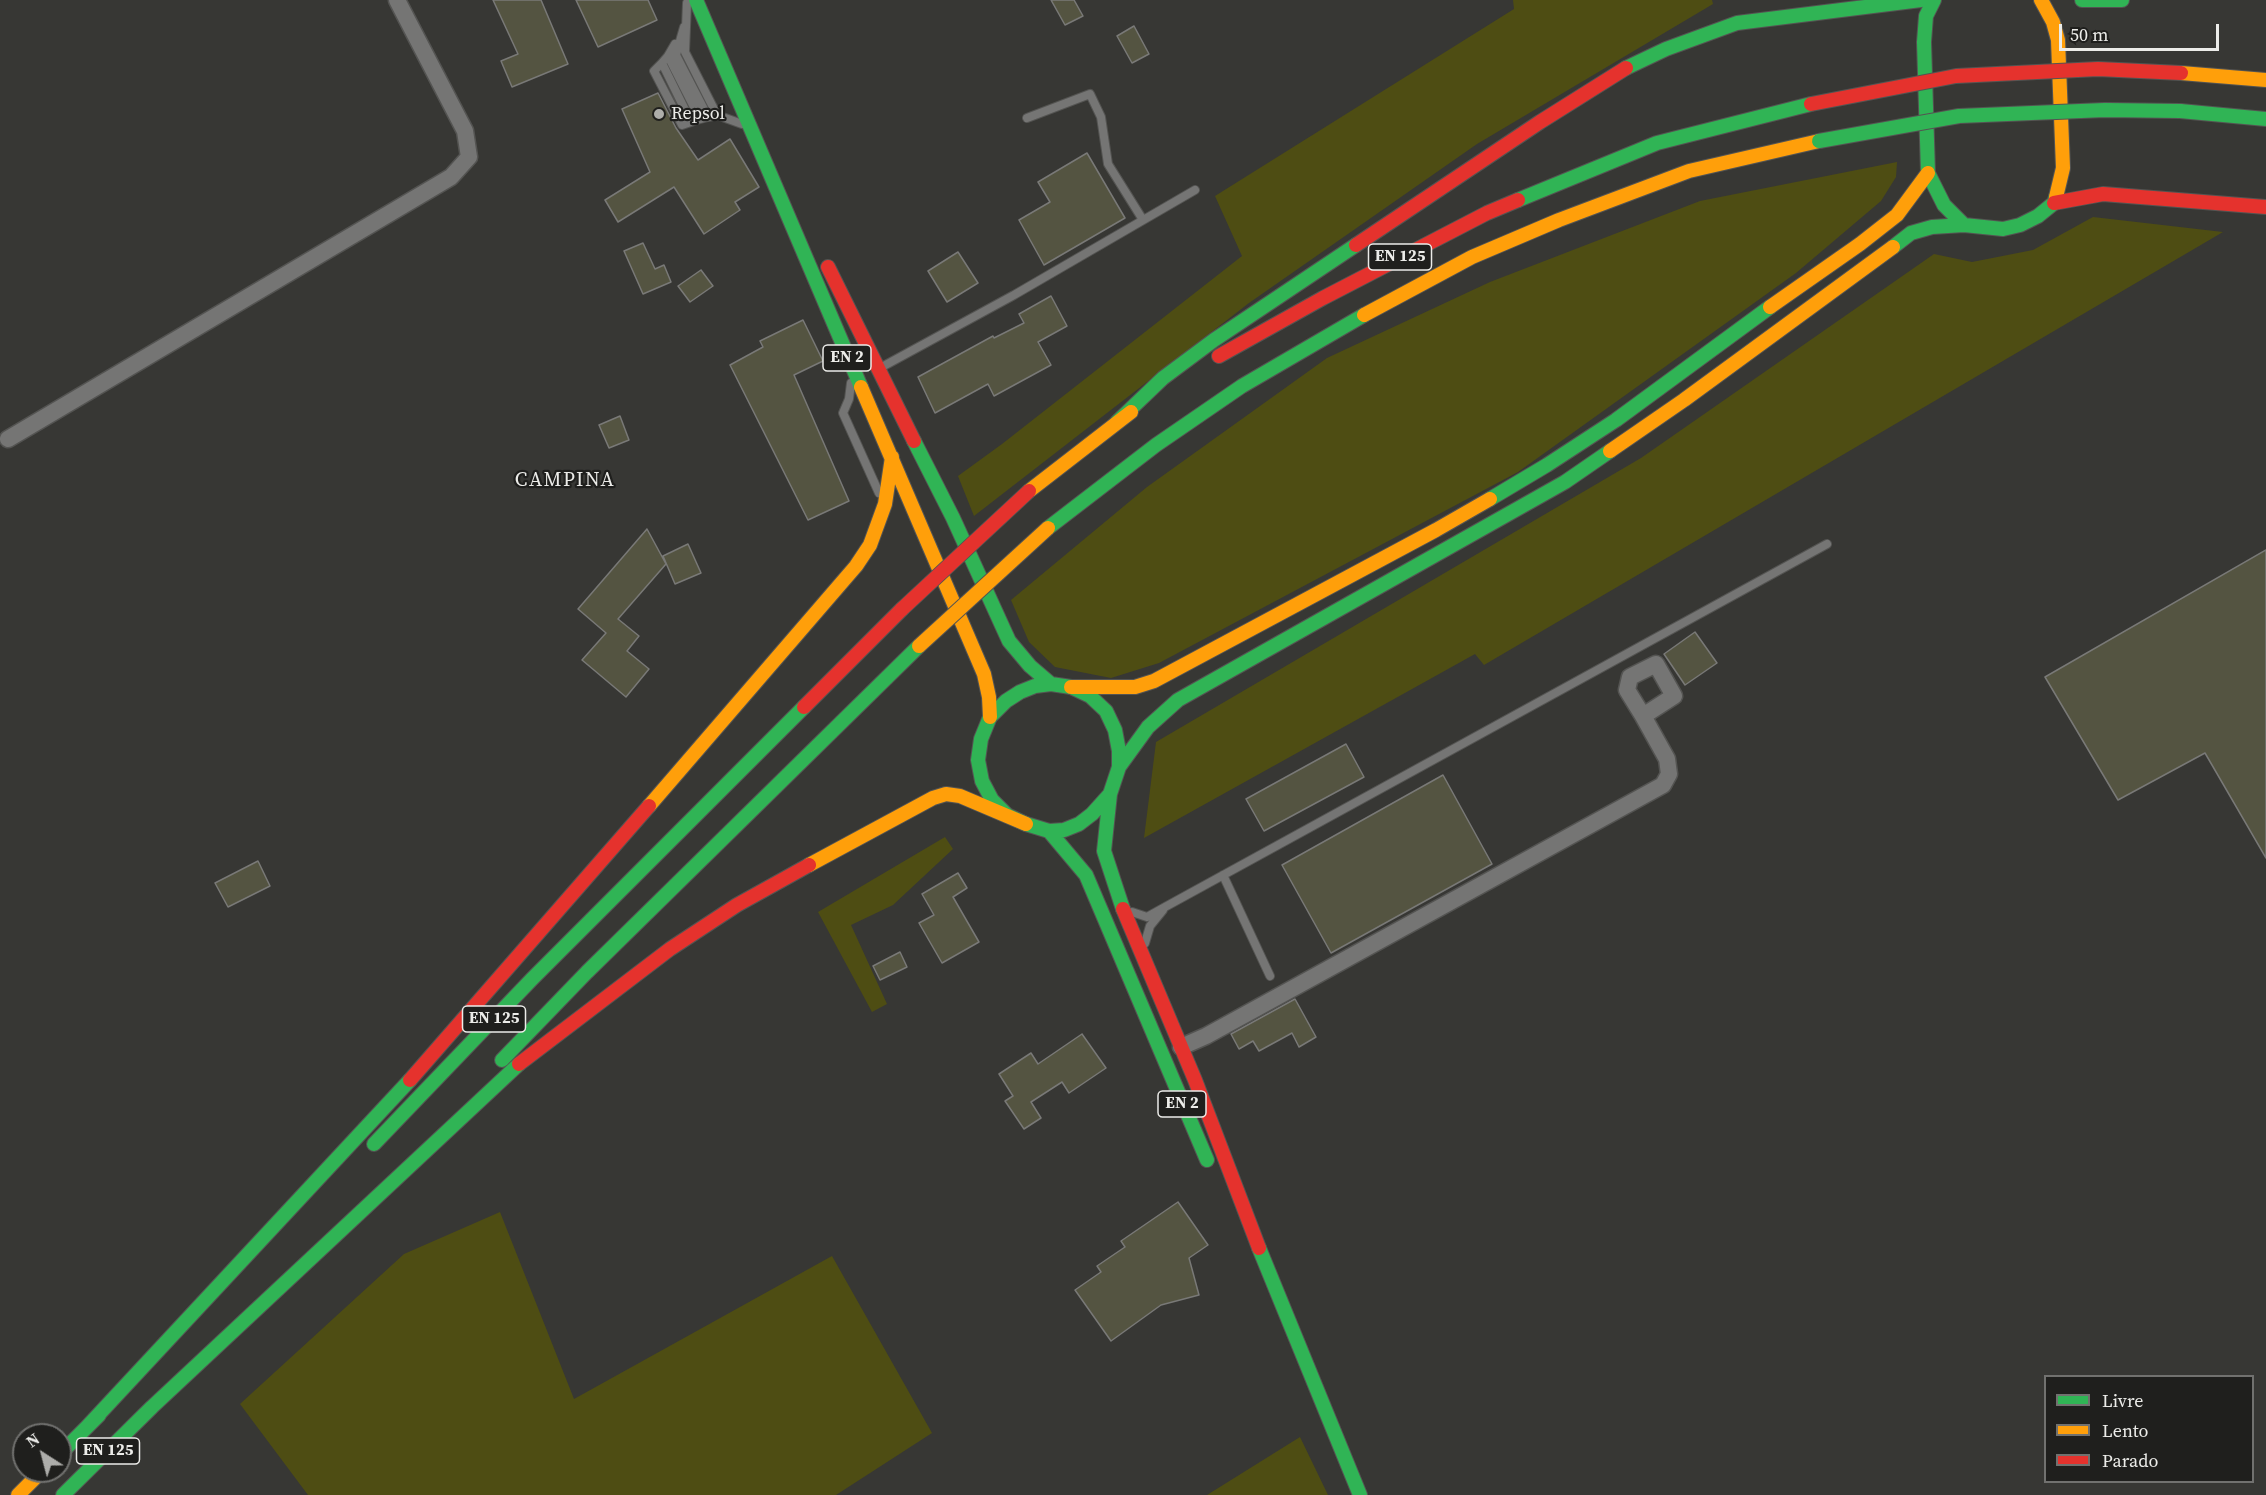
<!DOCTYPE html>
<style>
body{margin:0}
#map{position:relative;width:2266px;height:1495px;overflow:hidden;background:#373734;font-family:"Source Serif 4",serif}
canvas{display:block}
.legend{position:absolute;left:2044px;top:1375px;width:210px;height:108px;box-sizing:border-box;background:#1f1f1d;border:2px solid #71716f;margin:0;padding:8px 10px;list-style:none;font-size:18px;color:#ecece9}
.legend li{display:flex;align-items:center;gap:12px;height:30px}
.legend b{width:30px;border:2px solid #71716f}
.north{position:absolute;left:12px;top:1423px;width:60px;height:60px;box-sizing:border-box;background:#1f1f1d;border:2px solid #71716f;border-radius:50%;rotate:324deg;font-size:16px;font-weight:700;line-height:24px;text-align:center;color:#ecece9}
.north::after{content:'';display:block;margin:auto;width:21px;height:27px;background:#adadaa;clip-path:polygon(50% 0,100% 100%,50% 72%,0 100%)}
.scale{position:absolute;left:2059px;top:24px;width:160px;height:27px;box-sizing:border-box;border:3px solid #ecece9;border-top:0;padding-left:8px;font-size:18px;line-height:21px;white-space:nowrap;color:#ecece9;-webkit-text-stroke:4px #1f1f1d;paint-order:stroke}
</style>
<div id="map">
<canvas width="2266" height="1495"></canvas>
<ul class="legend">
<li><b style="height:8px;background:#30b455"></b>Livre</li>
<li><b style="height:8px;background:#ff9f0a"></b>Lento</li>
<li><b style="height:8px;background:#e5322d"></b>Parado</li>
</ul>
<div class="north">N</div>
<div class="scale">50 m</div>
</div>
<script>
const ctx = document.querySelector('canvas').getContext('2d');
ctx.lineJoin = 'round';
function fill(path, color) { ctx.fillStyle = color; ctx.fill(path, 'evenodd'); }
const toPath = rows => new Path2D(rows.map(r => 'M' + r).join(''));
function strokePath(path, color, width, dash) { ctx.strokeStyle = color; ctx.lineWidth = width; ctx.lineCap = dash ? 'butt' : 'round'; ctx.setLineDash(dash || []); ctx.stroke(path); }
function drawText(font, color, halo, rows, align = 'center') {
  ctx.font = font + ' "Source Serif 4",serif'; ctx.lineWidth = 4.5; ctx.setLineDash([]); ctx.textBaseline = 'middle'; ctx.strokeStyle = halo; ctx.fillStyle = color; for (const [text, x, y, turn = 0] of rows) {
    ctx.save(); ctx.translate(x, y); ctx.rotate((+turn || 0) * Math.PI / 180); ctx.textAlign = isNaN(turn) ? turn : align; if (halo) ctx.strokeText(text, 0, 0); ctx.fillText(text, 0, 0); ctx.restore();
  }
}
fill(toPath([
 [1513,0,1712,0,1713,4,1477,144,1249,303,974,516,958,476,1002,444,1242,256,1215,196,1514,9],
 [1897,162,1896,177,1881,201,1796,273,1518,472,1159,663,1111,678,1055,667,1029,642,1011,600,1147,487,1327,358,1490,282,1700,201],
 [2093,217,2223,232,1484,665,1475,654,1144,838,1156,742,1641,458,1934,254,1972,262,2033,250],
 [945,837,953,849,893,905,851,925,887,1004,872,1012,818,912],
 [500,1212,574,1399,832,1256,932,1433,836,1495,308,1495,240,1404,404,1254],
 [1300,1437,1328,1495,1207,1495]
]), '#4e4d13');
const building = toPath([
 [493,0,541,0,568,64,512,87,501,61,518,54,493,0],
 [576,0,648,0,657,20,598,47,576,0],
 [1051,0,1074,0,1083,16,1065,25,1051,0],
 [1134,26,1149,54,1132,63,1117,36,1134,26],
 [658,93,676,128,698,160,730,139,759,187,735,202,740,210,704,234,674,187,618,222,605,200,650,172,622,109,658,93],
 [1087,153,1125,218,1044,265,1019,220,1050,202,1038,182,1087,153],
 [643,243,655,269,664,265,671,282,643,294,624,251,643,243],
 [958,252,978,283,947,302,928,271,958,252],
 [701,270,713,286,690,302,678,286,701,270],
 [1051,296,1067,326,1038,342,1051,365,994,396,988,384,935,413,918,377,993,336,994,338,1024,323,1019,314,1051,296],
 [803,320,823,361,794,375,849,501,808,520,730,365,763,347,760,341,803,320],
 [620,416,629,440,609,448,599,425,620,416],
 [647,529,666,564,618,619,639,636,627,651,649,669,626,697,582,660,606,633,578,609,647,529],
 [688,544,701,573,675,584,663,556,688,544],
 [2266,550,2266,858,2205,753,2118,800,2045,677,2266,550],
 [1695,632,1717,663,1685,685,1664,654,1695,632],
 [1346,744,1364,777,1264,831,1246,799,1346,744],
 [1443,775,1492,864,1331,953,1282,865,1443,775],
 [258,861,270,886,228,907,215,883,258,861],
 [958,873,967,888,953,897,979,942,942,963,919,923,934,915,922,894,958,873],
 [900,952,907,967,880,980,873,966,900,952],
 [1295,999,1316,1037,1299,1047,1292,1033,1259,1051,1253,1041,1239,1049,1231,1034,1295,999],
 [1082,1034,1106,1068,1069,1093,1062,1082,1031,1102,1041,1118,1024,1129,1005,1101,1013,1096,999,1074,1031,1053,1038,1064,1082,1034],
 [1178,1202,1208,1245,1189,1258,1199,1295,1161,1305,1111,1341,1075,1290,1101,1272,1097,1266,1125,1247,1121,1241,1178,1202]
]);
fill(building, '#545441');
strokePath(building, '#797977', 1.5);
const lane = toPath([
 [687,3,685,52,717,115,742,124],
 [684,27,676,55,708,117,717,115],
 [675,44,668,56,700,119,708,117],
 [668,56,662,63,691,122,700,119],
 [662,63,654,71,682,125,691,122],
 [1027,118,1090,94,1101,117,1108,164,1143,220],
 [880,368,1014,295,1195,190],
 [851,383,849,399,843,413,879,493],
 [1223,875,1270,976],
 [1132,912,1147,917,1165,907,1827,544],
 [1145,943,1150,926,1163,910]
]);
const street = toPath([
 [8,439,451,177,469,157,465,131,397,0],
 [1181,1047,1206,1036,1663,785,1669,774,1667,759,1643,716,1674,696,1656,664,1630,677,1627,690,1643,716]
]);
const fast = toPath([
 [696,0,861,387],
 [1934,0,1926,16,1924,42,1928,173,1944,205,1964,225,2003,229,2020,225,2038,216,2054,203,2056,197],
 [2082,0,2122,0],
 [1626,68,1666,49,1737,23,1921,0],
 [2180,111,2266,119],
 [1518,200,1657,143,1811,104],
 [1893,247,1911,233,1932,227,1964,225],
 [1117,422,1163,378,1214,340,1356,245],
 [914,441,953,518,1009,641,1030,666,1051,684],
 [1490,499,1547,465,1616,420,1770,307],
 [1048,528,1156,445,1242,386,1364,315],
 [1119,767,1148,727,1178,700,1565,482,1610,451],
 [1110,794,1092,814,1079,824,1064,830,1049,831,1026,824,1007,815,992,800,982,781,978,760,981,739,990,717,1006,701,1020,692,1035,686,1051,684,1071,687,1090,696,1106,711,1115,730,1119,751,1119,767,1110,794,1104,851,1123,909],
 [1049,831,1086,875,1207,1160],
 [502,1060,587,972,919,646],
 [374,1144,532,979,804,707],
 [1259,1248,1360,1495],
 [86,1428,410,1080],
 [60,1454,99,1415],
 [63,1495,152,1407,519,1064]
]);
const slow = toPath([
 [2041,0,2053,22,2058,40,2063,168,2056,197],
 [2181,73,2266,80],
 [1770,307,1860,244,1897,215,1928,173],
 [1364,315,1472,257,1559,220,1689,171,1819,141],
 [861,387,984,674,989,697,990,717],
 [1610,451,1684,400,1893,247],
 [1029,491,1131,412],
 [1071,687,1135,687,1154,681,1436,530,1490,499],
 [649,806,856,566,870,545,885,504,892,457],
 [809,865,933,798,946,794,960,796,1026,824],
 [18,1495,42,1471]
]);
const jam = toPath([
 [2054,203,2103,194,2266,207],
 [1356,245,1540,122,1626,68],
 [828,267,914,441],
 [1219,356,1323,298,1487,213,1518,200],
 [804,707,902,609],
 [1123,909,1195,1080,1259,1248],
 [519,1064,670,949,737,905,809,865],
 [410,1080,649,806]
]);
strokePath(lane, '#545452', 10);
strokePath(street, '#545452', 19);
strokePath(fast, '#545452', 16);
strokePath(slow, '#545452', 16);
strokePath(jam, '#545452', 16);
strokePath(lane, '#757574', 8);
strokePath(street, '#757574', 16);
strokePath(fast, '#30b455', 14);
strokePath(slow, '#ff9f0a', 14);
strokePath(jam, '#e5322d', 14);
const fastBridge = toPath([
 [1819,141,1959,116,2105,110,2180,111]
]);
const slowBridge = toPath([
 [919,646,1048,528]
]);
const jamBridge = toPath([
 [1811,104,1956,76,2098,69,2181,73],
 [902,609,1029,491]
]);
strokePath(fastBridge, '#545452', 16, []);
strokePath(slowBridge, '#545452', 16, []);
strokePath(jamBridge, '#545452', 16, []);
strokePath(fastBridge, '#30b455', 14);
strokePath(slowBridge, '#ff9f0a', 14);
strokePath(jamBridge, '#e5322d', 14);
for (const [x, y, r, color] of [
 [659,114,6,"#adadaa"]
]) { const dot = new Path2D(); dot.arc(x, y, r, 0, 2 * Math.PI); ctx.fillStyle = color; ctx.fill(dot); strokePath(dot, '#1f1f1d', 2); }
for (const [x, y, w] of [
 [1400,257,63],
 [847,358,48],
 [494,1019,63],
 [1182,1104,48],
 [108,1451,63]
]) { const box = new Path2D(); box.roundRect(x - w / 2, y - 13, w, 26, 4.5); ctx.fillStyle = '#1f1f1d'; ctx.fill(box); strokePath(box, '#ecece9', 1.5); }
drawText('bold 16px', '#ecece9', null, [
 ["EN 125",1400,257],
 ["EN 2",847,358],
 ["EN 125",494,1019],
 ["EN 2",1182,1104],
 ["EN 125",108,1451]
]);
drawText('18px', '#ecece9', '#1f1f1d', [
 ["Repsol",671,114]
], 'left');
ctx.letterSpacing = '1.5px';
drawText('20px', '#ecece9', '#1f1f1d', [
 ["CAMPINA",565,481]
]);
ctx.letterSpacing = '0px';
</script>
